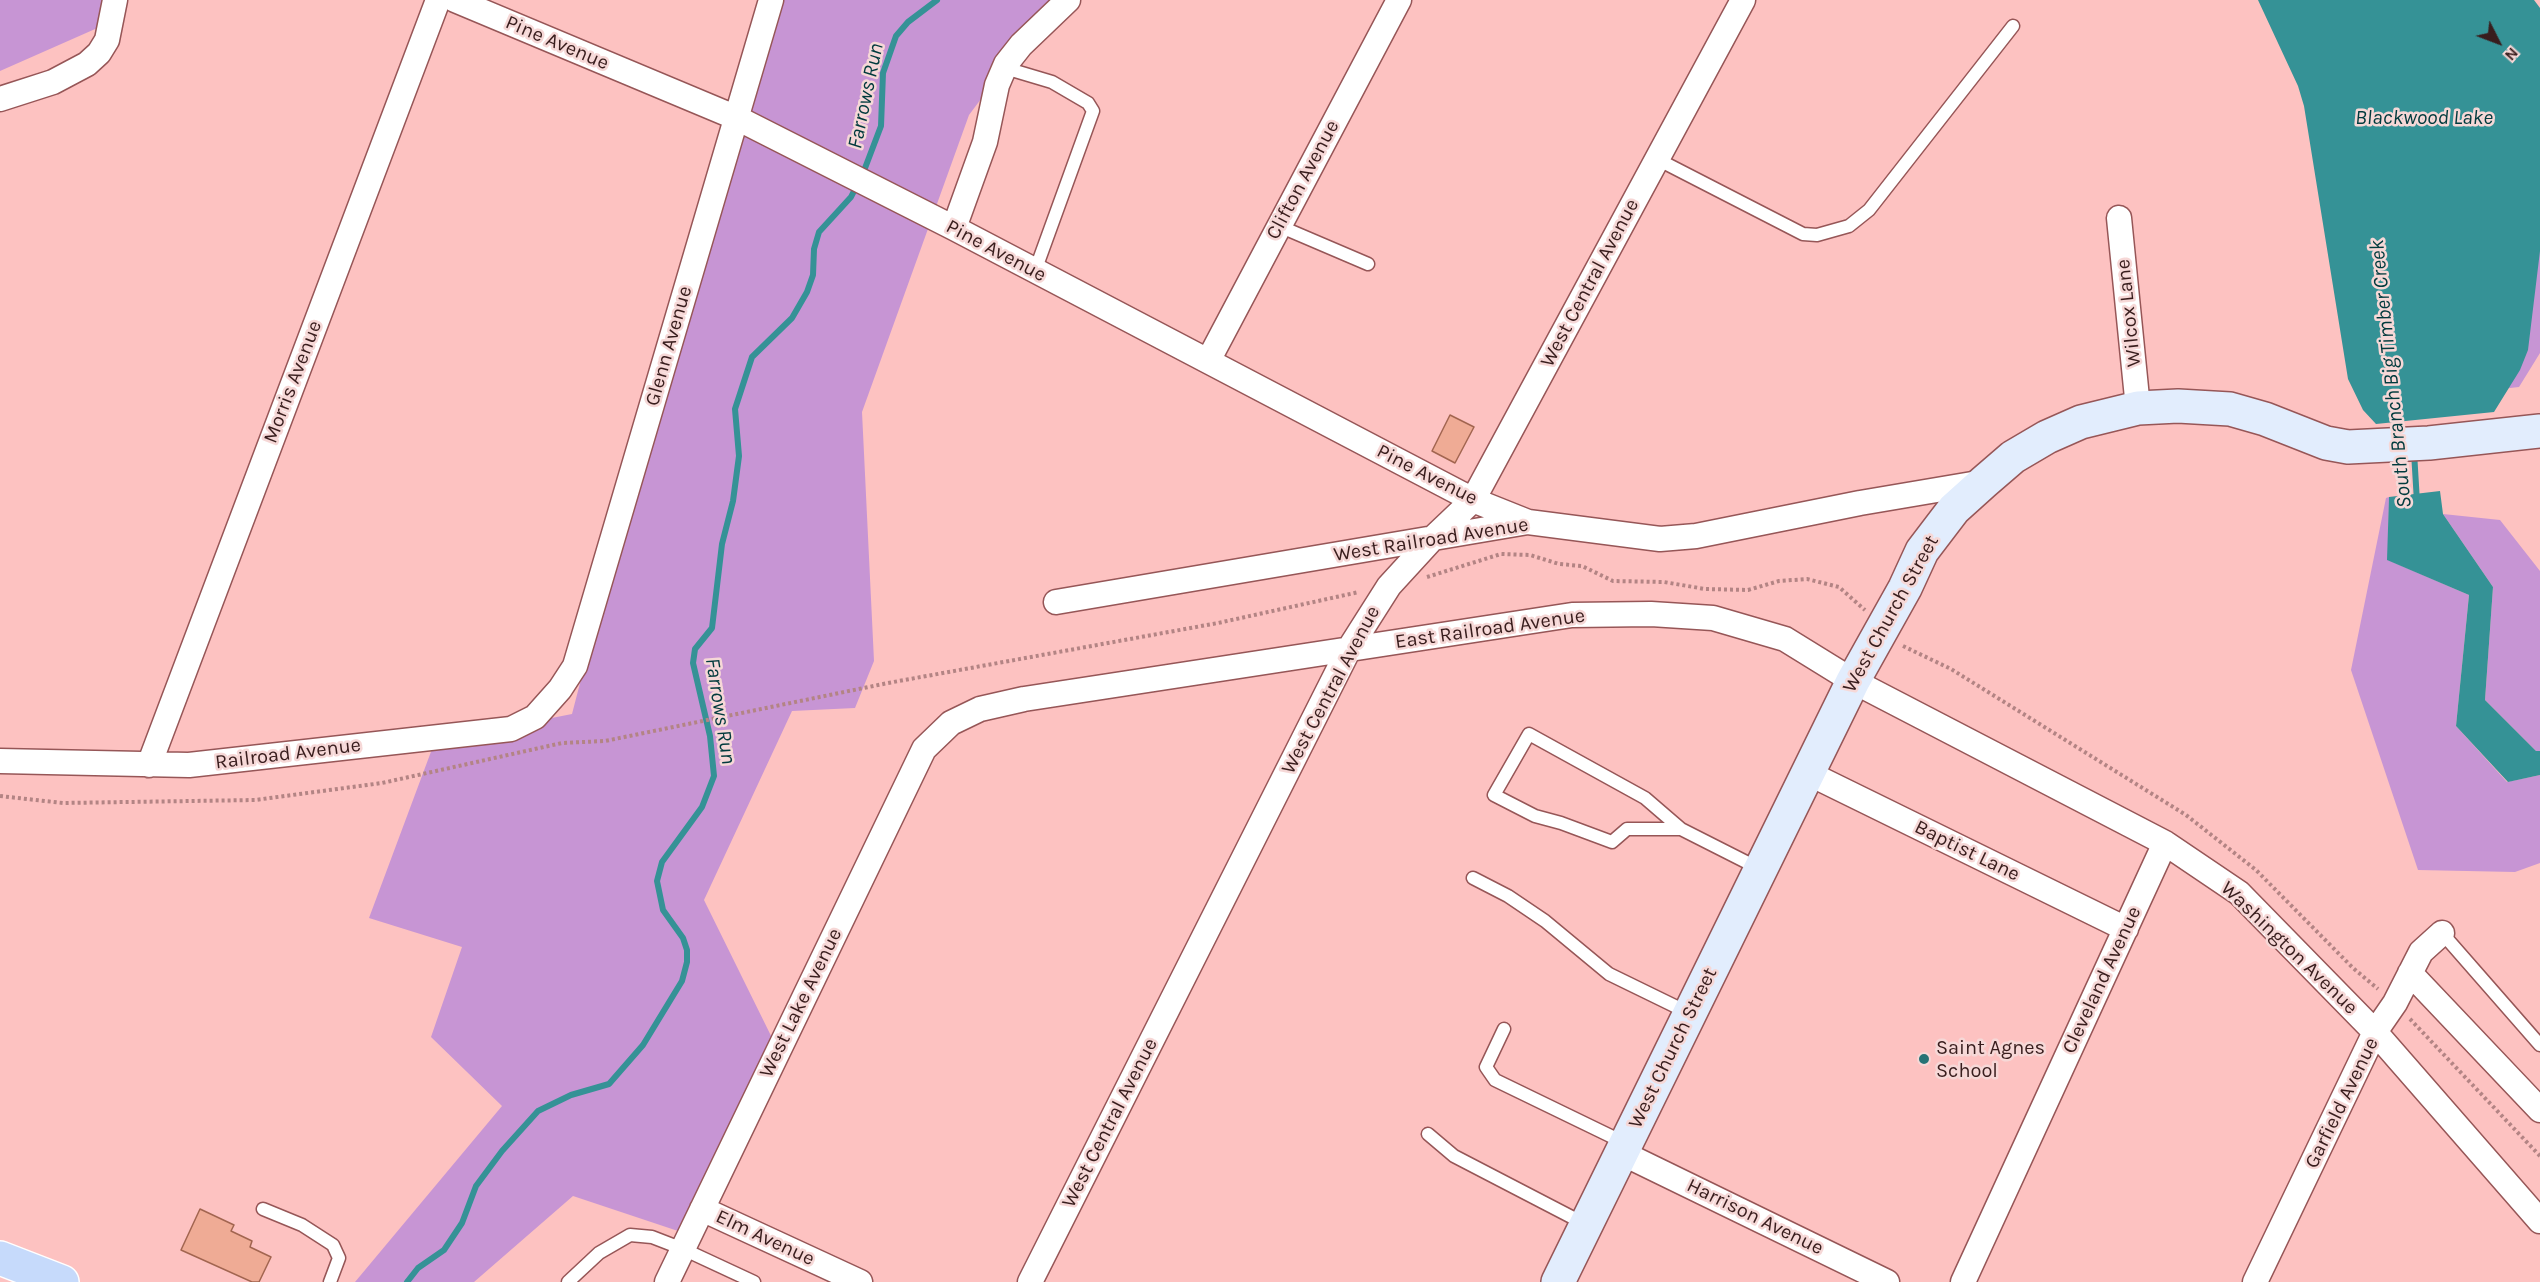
<!DOCTYPE html>
<style>
body{margin:0}
#map{position:relative;width:2540px;height:1282px;overflow:hidden;background:#fdc2c1;font-family:Karla,sans-serif}
canvas{display:block}
.north{position:absolute;left:2468px;top:12px;width:60px;height:60px;-webkit-text-stroke:4px #f6d8d7;paint-order:stroke;rotate:132deg;font-size:16px;font-weight:700;line-height:24px;text-align:center;color:#381d1d}
.north::after{content:'';display:block;margin:auto;width:21px;height:27px;background:#381d1d;clip-path:polygon(50% 0,100% 100%,50% 72%,0 100%)}
</style>
<div id="map">
<canvas width="2540" height="1282"></canvas>
<div class="north">N</div>
</div>
<script>
const ctx = document.querySelector('canvas').getContext('2d');
ctx.lineJoin = 'round';
function fill(path, color) { ctx.fillStyle = color; ctx.fill(path, 'evenodd'); }
const toPath = rows => new Path2D(rows.map(r => 'M' + r).join(''));
function strokePath(path, color, width, dash) { ctx.strokeStyle = color; ctx.lineWidth = width; ctx.lineCap = dash ? 'butt' : 'round'; ctx.setLineDash(dash || []); ctx.stroke(path); }
function drawText(font, color, halo, rows, align = 'center') {
  ctx.font = font + ' Karla,sans-serif'; ctx.lineWidth = 5; ctx.setLineDash([]); ctx.textBaseline = 'middle'; ctx.strokeStyle = halo; ctx.fillStyle = color; for (const [text, x, y, turn = 0] of rows) {
    ctx.save(); ctx.translate(x, y); ctx.rotate((+turn || 0) * Math.PI / 180); ctx.textAlign = isNaN(turn) ? turn : align; if (halo) ctx.strokeText(text, 0, 0); ctx.fillText(text, 0, 0); ctx.restore();
  }
}
fill(toPath([
 [0,0,114,0,111,22,0,71],
 [776,0,1055,0,969,115,862,412,874,661,855,708,792,711,704,900,778,1050,684,1233,573,1196,474,1282,355,1282,502,1106,431,1037,462,947,369,918,435,741,572,714,720,144],
 [2540,158,2540,353,2519,387,2501,389],
 [2389,497,2388,560,2469,595,2456,726,2507,782,2540,775,2540,863,2515,872,2418,870,2351,670,2386,498],
 [2443,514,2500,520,2540,571,2540,751,2537,752,2485,700,2493,587]
]), '#c795d4');
fill(toPath([
 [2258,0,2534,0,2540,8,2540,251,2528,350,2520,370,2494,412,2376,424,2363,410,2348,379,2304,106,2298,86],
 [2440,491,2443,514,2493,587,2485,700,2536,751,2540,751,2540,775,2508,782,2456,726,2469,595,2387,560,2389,497]
]), '#359296');
strokePath(toPath([
 [862,176,881,126,883,73,896,36,908,22,937,0],
 [2414,452,2417,502],
 [407,1282,418,1268,444,1250,462,1223,476,1186,502,1151,538,1111,571,1095,609,1084,643,1045,682,981,687,962,687,950,683,938,663,910,657,881,662,862,702,807,714,776,710,736,693,663,695,649,712,628,722,544,733,501,739,456,735,409,752,357,792,318,807,292,813,275,814,249,819,232,851,197,857,185]
]), '#359296', 6);
const building = toPath([
 [1450,415,1474,427,1455,463,1432,451,1450,415],
 [200,1209,234,1225,231,1231,252,1241,250,1247,271,1257,259,1282,252,1282,181,1250,200,1209]
]);
fill(building, '#efab95');
strokePath(building, '#a26550', 1.5);
const service = toPath([
 [1005,68,1052,82,1088,103,1093,111,1035,271],
 [1657,159,1803,234,1817,235,1849,226,1869,210,2013,26],
 [1279,226,1368,264],
 [1681,829,1627,829,1612,842,1561,823,1535,816,1494,795,1529,734,1645,798,1681,829,1760,869],
 [1473,878,1508,896,1545,921,1609,974,1689,1013],
 [2442,933,2540,1045],
 [1504,1029,1486,1067,1495,1080,1625,1143],
 [1428,1134,1454,1156,1585,1224],
 [263,1209,302,1225,333,1245,339,1258,330,1282],
 [568,1282,599,1253,630,1235,652,1237,683,1249,754,1282]
]);
const minor = toPath([
 [455,0,737,118,954,228,1473,500,1528,522],
 [0,99,53,82,87,64,99,53,107,40,115,0],
 [2119,218,2138,408],
 [954,228,985,142,997,85,1006,64,1021,45,1068,0],
 [1208,361,1399,0],
 [1056,602,1528,522,1660,539,1696,536,1860,503,1984,482],
 [0,761,189,765,511,729,535,717,560,689,575,666,771,0],
 [149,765,438,0],
 [1808,773,2126,929],
 [2410,973,2540,1110],
 [1622,1153,1887,1282],
 [702,1209,860,1282],
 [667,1282,924,749,951,723,980,709,1024,699,1572,615,1651,614,1713,618,1785,639,1853,681,2165,843,2239,893,2375,1032,2540,1221],
 [1030,1282,1349,649,1389,586,1433,538,1473,500,1743,0],
 [1963,1282,2165,843],
 [2255,1282,2375,1032,2395,1003,2421,952,2442,933]
]);
const secondary = toPath([
 [1558,1282,1853,681,1905,588,1922,551,1954,509,1984,482,2013,457,2047,437,2081,422,2138,408,2178,406,2230,409,2265,419,2326,443,2348,447,2429,443,2540,431]
]);
const primary = toPath([
 [0,1258,62,1282]
]);
strokePath(service, '#965657', 15);
strokePath(minor, '#965657', 27);
strokePath(secondary, '#965657', 36);
strokePath(primary, '#fff', 36);
strokePath(toPath([
 [1427,577,1501,554,1530,555,1559,564,1582,566,1613,581,1664,582,1705,589,1748,590,1779,581,1807,579,1839,587,1865,610],
 [1903,646,1951,669,2186,815,2256,870,2353,968,2378,989],
 [0,796,63,803,255,800,382,783,562,743,605,741,888,683,1218,623,1359,592],
 [2410,1019,2540,1156]
]), '#b38484', 4, [3, 3]);
strokePath(service, '#fff', 12);
strokePath(minor, '#fff', 24);
strokePath(secondary, '#e2edfd', 33);
strokePath(primary, '#c6dafb', 33);
for (const [x, y, r, color] of [
 [1924,1059,6,"#277275"]
]) { const dot = new Path2D(); dot.arc(x, y, r, 0, 2 * Math.PI); ctx.fillStyle = color; ctx.fill(dot); strokePath(dot, '#f6d8d7', 2); }
drawText('20px', '#381d1d', '#f6d8d7', [
 ["Pine Avenue",557,43,23],
 ["Clifton Avenue",1303,180,-62],
 ["Pine Avenue",996,251,28],
 ["West Central Avenue",1590,283,-62],
 ["Wilcox Lane",2129,313,-96],
 ["Glenn Avenue",669,346,-74],
 ["Morris Avenue",293,382,-69],
 ["Pine Avenue",1427,475,27],
 ["West Railroad Avenue",1431,540,-9],
 ["West Church Street",1891,614,-61],
 ["East Railroad Avenue",1490,629,-8],
 ["West Central Avenue",1331,690,-62],
 ["Railroad Avenue",288,754,-7],
 ["Baptist Lane",1967,851,26],
 ["Washington Avenue",2289,948,44],
 ["Cleveland Avenue",2102,980,-65],
 ["West Lake Avenue",801,1003,-64],
 ["West Church Street",1673,1048,-64],
 ["Garfield Avenue",2342,1103,-64],
 ["West Central Avenue",1110,1123,-63],
 ["Harrison Avenue",1755,1217,26],
 ["Elm Avenue",765,1238,25]
]);
drawText('20px', '#381d1d', '#f6d8d7', [
 ["Saint Agnes",1936,1048],
 ["School",1936,1071]
], 'left');
drawText('italic 21px', '#003a3d', '#f6d8d7', [
 ["Farrows Run",866,96,-78],
 ["Blackwood Lake",2424,118],
 ["South Branch Big Timber Creek",2391,374,-96],
 ["Farrows Run",720,711,81]
]);
</script>
